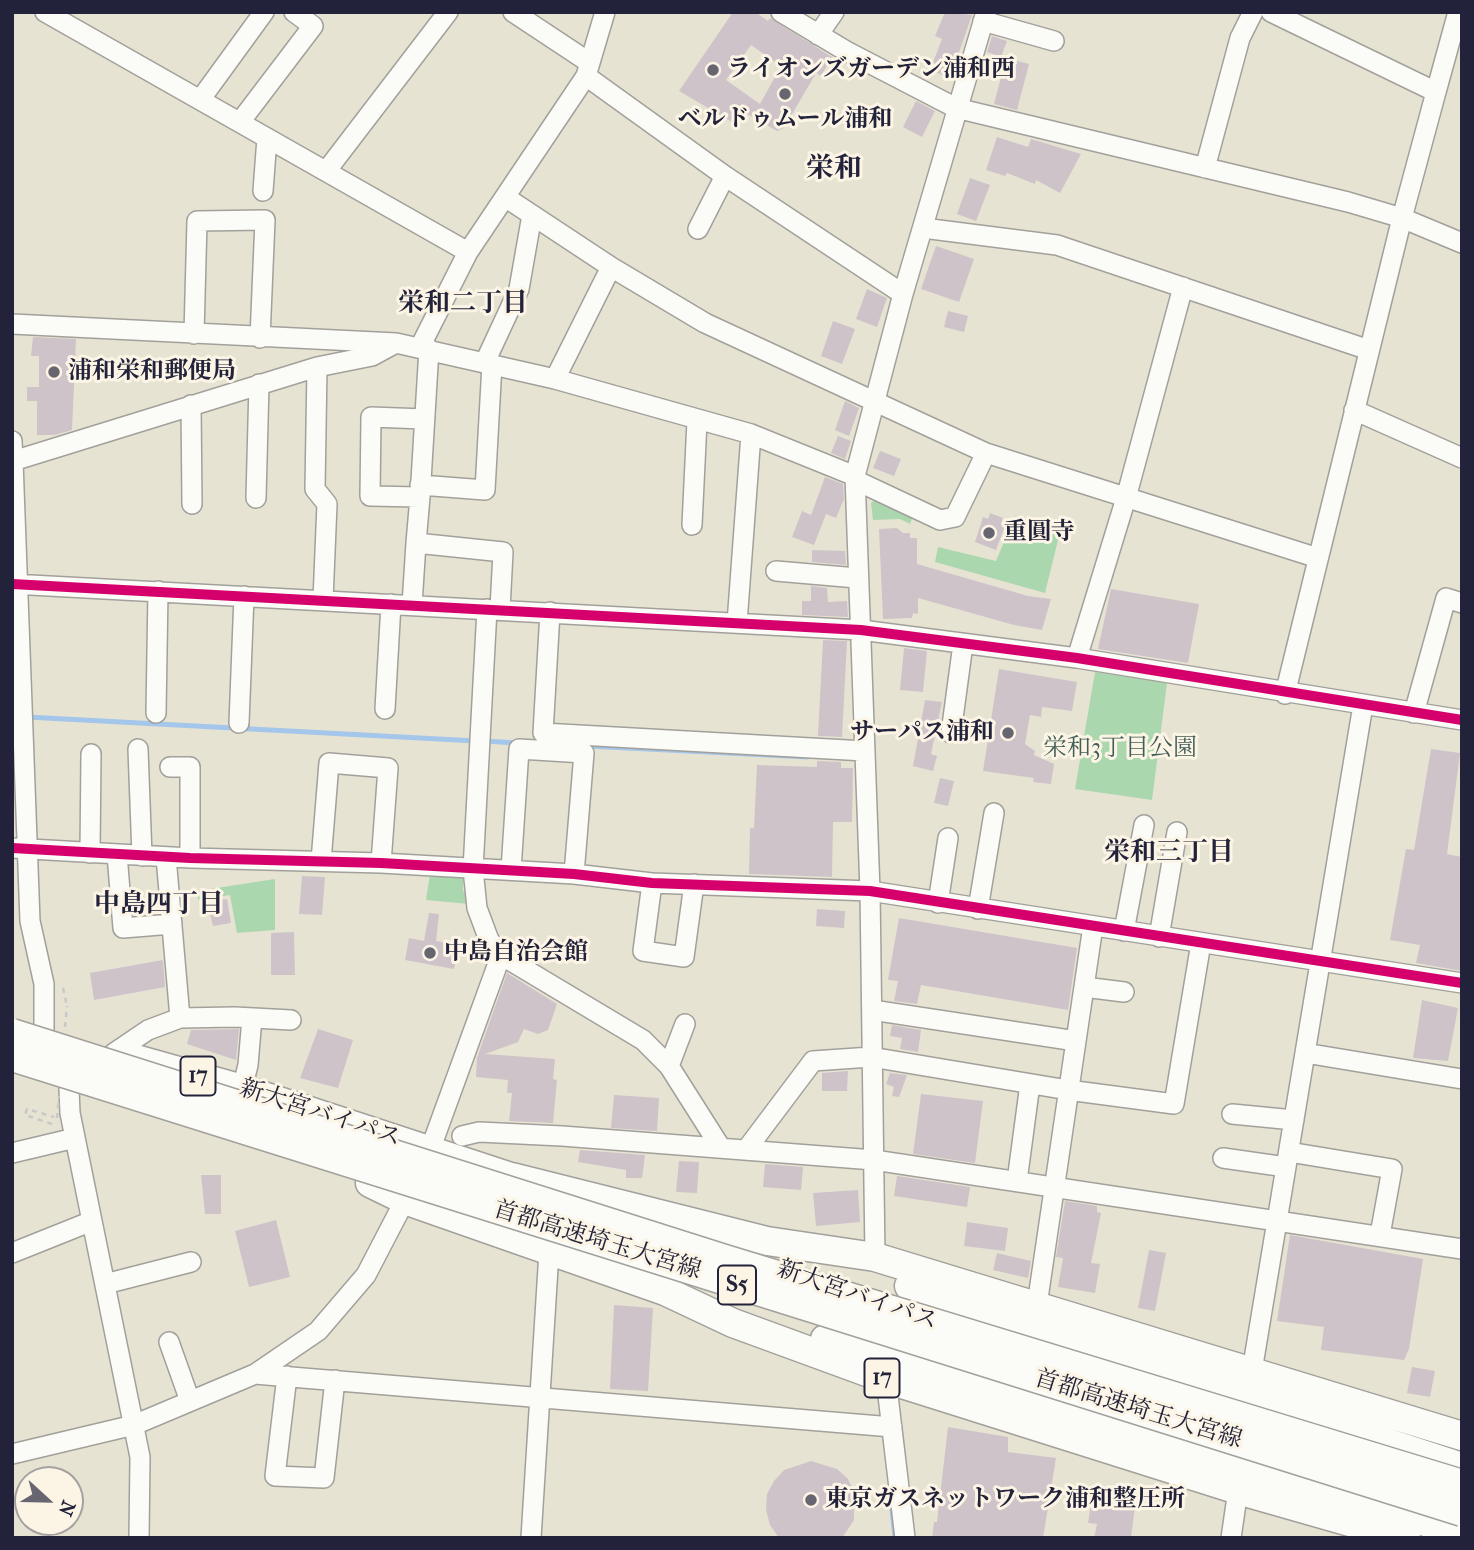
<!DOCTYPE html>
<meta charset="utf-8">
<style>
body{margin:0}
#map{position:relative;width:1474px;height:1550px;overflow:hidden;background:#e7e3d3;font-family:"IM FELL French Canon",serif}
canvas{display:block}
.frame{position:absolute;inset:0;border:14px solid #22223b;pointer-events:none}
.north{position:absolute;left:14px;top:1466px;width:70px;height:70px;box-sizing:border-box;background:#fcf5e5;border:2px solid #a5a1a1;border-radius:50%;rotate:112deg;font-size:19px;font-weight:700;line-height:28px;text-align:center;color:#22223b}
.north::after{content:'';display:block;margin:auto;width:24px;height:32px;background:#676670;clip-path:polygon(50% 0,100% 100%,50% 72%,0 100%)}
</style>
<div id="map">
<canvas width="1474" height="1550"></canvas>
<div class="frame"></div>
<div class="north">N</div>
</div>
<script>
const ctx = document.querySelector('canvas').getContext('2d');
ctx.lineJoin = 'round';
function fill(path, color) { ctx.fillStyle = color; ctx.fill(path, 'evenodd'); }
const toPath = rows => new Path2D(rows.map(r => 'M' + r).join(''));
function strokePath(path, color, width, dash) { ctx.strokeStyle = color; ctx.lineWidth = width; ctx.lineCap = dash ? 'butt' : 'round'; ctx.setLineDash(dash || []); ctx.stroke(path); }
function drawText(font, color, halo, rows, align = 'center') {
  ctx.font = font + ' "IM FELL French Canon","Noto Serif JP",serif'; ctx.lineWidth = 6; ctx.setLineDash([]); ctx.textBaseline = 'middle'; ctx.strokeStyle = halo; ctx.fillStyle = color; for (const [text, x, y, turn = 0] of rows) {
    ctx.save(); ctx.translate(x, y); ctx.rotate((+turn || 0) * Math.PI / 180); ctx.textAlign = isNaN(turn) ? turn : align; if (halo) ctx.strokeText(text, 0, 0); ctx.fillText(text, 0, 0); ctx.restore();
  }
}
fill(toPath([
 [877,499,913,516,910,524,900,519,873,520,871,503],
 [1015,516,1060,532,1045,593,935,562,938,547,996,561],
 [1095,672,1167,683,1152,800,1075,789],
 [430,874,463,876,463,890,469,904,426,900],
 [275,879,275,930,237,933,230,895,198,900,197,891]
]), '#abd7ae');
strokePath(toPath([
 [27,717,476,741],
 [485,741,517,743],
 [587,746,808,757],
 [891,1499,895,1538]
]), '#a3c6ea', 5);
fill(toPath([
 [733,12,755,12,768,21,770,18,832,57,821,76,816,73,784,128,777,131,740,110,732,122,679,91],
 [751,45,781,66,760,104,726,80],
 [945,12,972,15,950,78,930,70,942,39,935,36],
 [992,36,1007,41,1001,57,987,52],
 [1006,58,1029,64,1017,110,994,104],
 [916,101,935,111,922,137,903,127],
 [997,137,1028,147,1031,139,1081,154,1060,193,1036,180,1035,184,1007,173,1005,176,986,170],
 [970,178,990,185,976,221,957,214],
 [936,246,974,259,959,302,921,289],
 [867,289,887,298,877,327,856,319],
 [948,311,968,316,964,332,944,327],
 [833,321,855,329,842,364,821,356],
 [33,337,76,339,72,430,55,435,37,435,37,401,27,401,27,387,39,387,39,356,31,356],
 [845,401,859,408,849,436,835,430],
 [838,436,851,441,845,459,831,453],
 [880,451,901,459,894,476,873,468],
 [825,477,843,484,844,499,836,518,826,514,814,545,792,537,802,511,811,515],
 [990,513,1003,518,1001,524,1005,526,996,550,975,542,983,517,988,519],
 [897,528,903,533,910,533,910,538,917,538,917,564,1028,596,1051,599,1042,630,1014,625,918,598,918,614,913,613,912,618,883,619,879,529],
 [812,550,845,551,846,565,812,562],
 [811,586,827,588,828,602,847,601,848,617,802,615,802,601,811,601],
 [1111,589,1199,604,1188,663,1098,649],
 [823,640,847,641,842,737,818,736],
 [904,648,927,651,923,692,900,690],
 [999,669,1077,682,1072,711,1042,707,1041,717,1030,715,1025,744,1035,751,1034,755,1054,764,1051,784,1033,782,1034,778,983,771],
 [925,700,942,702,931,754,937,756,933,771,913,766],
 [1431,749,1460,753,1447,854,1462,857,1462,971,1416,963,1420,945,1390,940,1406,849,1414,850],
 [817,761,841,762,841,768,853,768,852,822,833,822,832,877,749,874,750,828,754,828,757,765,817,767],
 [940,778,954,781,948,806,934,803],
 [302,876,325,877,322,915,299,914],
 [227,899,231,923,213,926,207,902],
 [817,909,845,911,844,928,816,926],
 [429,913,439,914,436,941,459,945,454,969,405,960,409,938,424,941],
 [899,918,1077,948,1068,1010,921,985,917,1004,894,1001,898,981,888,980],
 [294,932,295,975,271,975,271,933],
 [163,960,165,987,94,1000,90,973],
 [507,973,557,1004,548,1030,538,1034,524,1029,518,1042,485,1054,555,1059,553,1079,557,1080,553,1123,509,1121,512,1093,507,1093,508,1080,476,1077,477,1058],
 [1422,1000,1458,1008,1448,1061,1413,1058],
 [892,1025,921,1030,918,1052,900,1049,902,1038,890,1036],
 [239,1029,236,1060,187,1044,191,1030],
 [318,1029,353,1040,338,1088,300,1078],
 [848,1071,847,1091,822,1091,822,1073],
 [890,1073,907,1075,899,1097,892,1096,894,1087,886,1084],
 [921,1094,983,1101,975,1163,913,1154],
 [614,1095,659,1098,657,1131,611,1128],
 [580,1150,645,1155,642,1178,626,1178,626,1170,578,1162],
 [679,1161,699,1162,697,1193,676,1192],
 [765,1164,803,1167,801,1190,763,1187],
 [201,1175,221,1175,221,1214,205,1214],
 [897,1176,970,1187,967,1207,894,1196],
 [858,1190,860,1222,816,1226,813,1193],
 [1065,1201,1097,1206,1097,1212,1101,1213,1091,1263,1100,1264,1095,1293,1058,1287,1063,1258,1056,1257],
 [276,1220,290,1277,249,1287,235,1231],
 [967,1222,1008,1228,1005,1251,964,1246],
 [1290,1235,1423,1259,1409,1349,1404,1360,1321,1350,1324,1327,1277,1321],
 [1149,1250,1166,1253,1155,1311,1138,1308],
 [997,1253,1031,1261,1028,1278,993,1270],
 [614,1305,653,1308,648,1391,610,1389],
 [1412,1367,1435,1371,1430,1397,1407,1393],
 [948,1427,1008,1437,1008,1452,1056,1458,1043,1538,932,1538,934,1522,937,1522],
 [811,1461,837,1469,848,1479,854,1492,854,1520,842,1538,779,1538,770,1525,766,1510,767,1494,774,1481,784,1470],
 [1092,1498,1135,1506,1131,1538,1094,1538,1097,1524,1088,1523]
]), '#cec3c9');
const minor = toPath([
 [45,12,468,252,586,76,605,12],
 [513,12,590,63],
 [781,12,846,51,956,108,1348,202,1402,218,1462,243],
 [1271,12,1436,92,1402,218,1285,694],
 [983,21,1054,41],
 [818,35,834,12],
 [586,76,725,176,903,294],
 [1436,92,1458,12],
 [200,100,264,12],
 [240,122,313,26,294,12],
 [1205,168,1240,38,1253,12],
 [327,170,448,12],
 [263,191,267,138],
 [505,197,611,267,705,323,986,453,1318,558],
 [923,228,1057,245,1369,350],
 [698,229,725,176],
 [12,324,396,343],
 [194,334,197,221,265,220,260,338],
 [420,347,468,252],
 [485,362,519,289,532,215],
 [317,367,315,489,327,504,323,600],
 [555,379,611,267],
 [191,405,192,504],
 [1354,410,1462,458],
 [424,419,371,417,370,496,420,497,429,349],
 [12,441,13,461],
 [855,480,940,520,955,517,986,453],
 [420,485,485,490,492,364],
 [256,498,259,384],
 [692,525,697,421],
 [416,543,420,497],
 [776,571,857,578],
 [12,584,861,630,1077,658,1462,720],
 [412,605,416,543,503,552,500,609],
 [487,609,473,869,477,908,489,940,501,955,643,1040,669,1066,721,1148],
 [550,612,543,733,865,751],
 [737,623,751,434],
 [1077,658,1126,498,1183,287],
 [385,709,391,604],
 [156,713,158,591],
 [1414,713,1446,598,1462,603],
 [239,723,244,596],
 [951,733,963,644],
 [138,749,142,856],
 [170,767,190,767,190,858],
 [12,848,190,858,381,863,574,874,652,883,870,891,1462,983],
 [90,853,91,754],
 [117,854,123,928,172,924],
 [166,857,180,1018],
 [321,861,329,763,388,768,381,863],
 [511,870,519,749,584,753,574,874],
 [652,883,643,951,684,957,694,884],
 [938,903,948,838],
 [978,909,994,813],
 [1124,931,1144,825],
 [1159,937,1177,832],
 [1084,987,1124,992],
 [872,1010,1076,1041],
 [44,1032,44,984,30,921,13,461,317,367,372,356,396,343,555,379,751,434,855,476],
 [114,1053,148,1030,180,1018,235,1017,291,1020],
 [1305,1053,1462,1079],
 [669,1066,685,1024],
 [69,1089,70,1113,140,1457,139,1538],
 [242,1089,248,1065,252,1018],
 [1232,1114,1294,1120],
 [462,1136,479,1132,562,1136,874,1160,1462,1249],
 [430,1150,501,955],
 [746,1150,813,1061,871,1057,1068,1090,1174,1104,1201,943],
 [1289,1152,1392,1169,1380,1235],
 [12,1153,75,1138],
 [1223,1158,1286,1167],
 [1017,1181,1030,1084],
 [12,1253,92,1221],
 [875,1257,870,891,855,476,903,294,986,12],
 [105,1284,191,1262],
 [1037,1305,1093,926],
 [169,1342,190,1401],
 [1252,1371,1363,705],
 [255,1374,892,1427],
 [287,1376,275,1476,324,1478,335,1380],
 [886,1379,905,1538],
 [12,1454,134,1425,255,1374,318,1331,366,1275,405,1200],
 [531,1538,549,1252],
 [1231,1538,1238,1490]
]);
const highway = toPath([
 [132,1058,242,1089,517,1179],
 [512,1177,767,1241,875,1257,1462,1436],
 [370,1183,405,1200,665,1291,733,1323,886,1379,1238,1490,1406,1538],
 [909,1286,1462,1467],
 [825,1339,1462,1533]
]);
strokePath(minor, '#a2a09a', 22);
strokePath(highway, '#a2a09a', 31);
strokePath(toPath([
 [63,988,67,1006],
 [52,1124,25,1115,27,1109,54,1117]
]), '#c8c8c6', 2.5, [5, 5]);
strokePath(minor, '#fbfbf8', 19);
strokePath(highway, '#fbfbf8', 28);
const highwayBridge = toPath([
 [12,1033,725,1259,1462,1484],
 [12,1057,1462,1512]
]);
strokePath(highwayBridge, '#a2a09a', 31, []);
strokePath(toPath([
 [65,1027,67,1006],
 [57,1118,59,1096]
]), '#c8c8c6', 2.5, [5, 5]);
strokePath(highwayBridge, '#fbfbf8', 28);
strokePath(toPath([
 [12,584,861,630,1077,658,1462,720],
 [12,848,190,858,381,863,574,874,652,883,870,891,1462,983]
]), '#d6006c', 10);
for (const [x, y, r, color] of [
 [713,70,7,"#676670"],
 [785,94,7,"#676670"],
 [54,372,7,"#676670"],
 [989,533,7,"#676670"],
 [1008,733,7,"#676670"],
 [430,953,7,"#676670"],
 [811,1500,7,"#676670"]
]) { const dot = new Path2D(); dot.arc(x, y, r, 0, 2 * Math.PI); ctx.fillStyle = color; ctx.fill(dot); strokePath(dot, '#fcf5e5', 2.5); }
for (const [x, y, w] of [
 [198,1076,35],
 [737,1285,38],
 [882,1378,35]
]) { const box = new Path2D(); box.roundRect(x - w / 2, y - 19.5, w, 39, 5); ctx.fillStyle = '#fcf5e5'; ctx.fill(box); strokePath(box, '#22223b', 2); }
drawText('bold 23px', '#22223b', null, [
 ["17",198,1076],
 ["S5",737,1285],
 ["17",882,1378]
]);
drawText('bold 24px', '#22223b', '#fcf5e5', [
 ["ライオンズガーデン浦和西",727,70],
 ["ベルドゥムール浦和",785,120,"center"],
 ["浦和栄和郵便局",68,372],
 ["重圓寺",1003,533],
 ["サーパス浦和",994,733,"right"],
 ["中島自治会館",444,953],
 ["東京ガスネットワーク浦和整圧所",825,1500]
], 'left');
drawText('24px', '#415e59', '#fcf5e5', [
 ["栄和3丁目公園",1120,749]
]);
drawText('24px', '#22223b', '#fcf5e5', [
 ["新大宮バイパス",320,1114,18],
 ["首都高速埼玉大宮線",597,1241,17],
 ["新大宮バイパス",857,1296,19],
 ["首都高速埼玉大宮線",1138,1410,17]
]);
drawText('bold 26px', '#22223b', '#fcf5e5', [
 ["栄和二丁目",463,305],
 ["栄和三丁目",1169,854],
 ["中島四丁目",159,906]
]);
drawText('bold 28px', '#22223b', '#fcf5e5', [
 ["栄和",834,170]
]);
</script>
